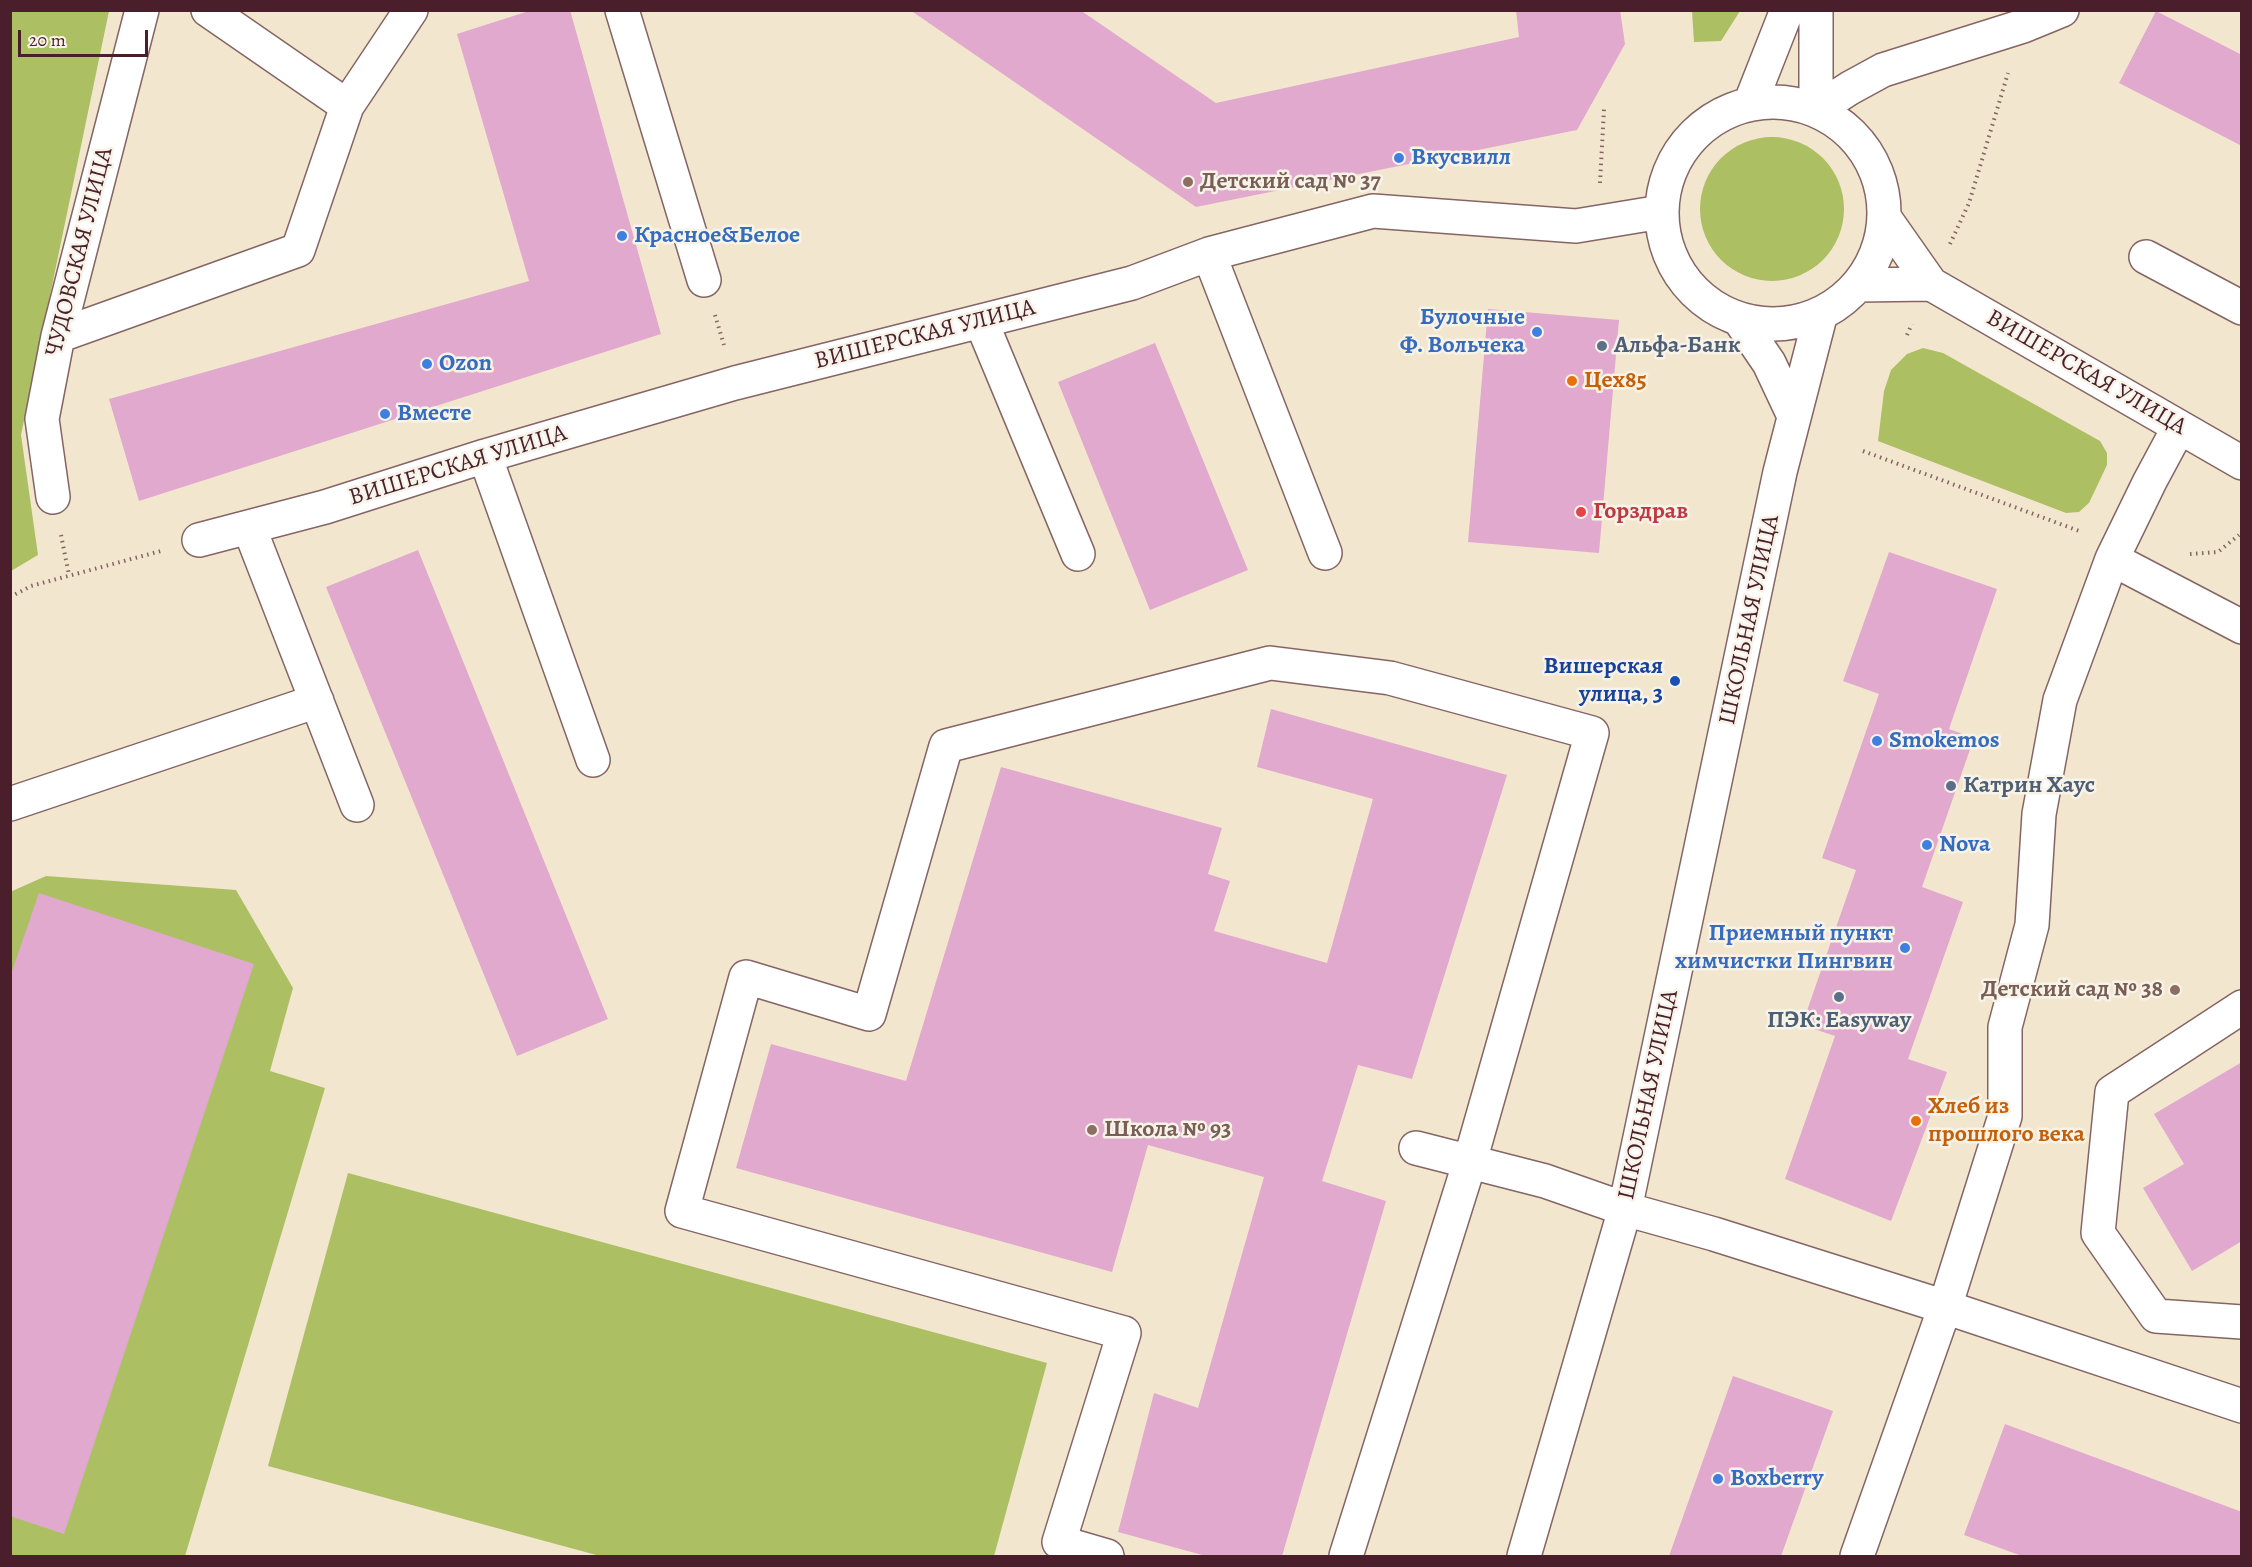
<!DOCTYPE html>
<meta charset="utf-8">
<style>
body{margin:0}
#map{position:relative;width:2252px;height:1567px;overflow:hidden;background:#f3e6cf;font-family:Alegreya,serif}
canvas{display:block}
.frame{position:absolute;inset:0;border:12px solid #4a1f2b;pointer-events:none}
.scale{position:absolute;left:18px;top:30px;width:130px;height:27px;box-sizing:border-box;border:3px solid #4a1f2b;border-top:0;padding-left:8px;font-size:18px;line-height:21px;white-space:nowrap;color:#4a1f2b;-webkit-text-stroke:4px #f7f3e8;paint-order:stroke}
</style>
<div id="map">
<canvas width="2252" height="1567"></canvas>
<div class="frame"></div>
<div class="scale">20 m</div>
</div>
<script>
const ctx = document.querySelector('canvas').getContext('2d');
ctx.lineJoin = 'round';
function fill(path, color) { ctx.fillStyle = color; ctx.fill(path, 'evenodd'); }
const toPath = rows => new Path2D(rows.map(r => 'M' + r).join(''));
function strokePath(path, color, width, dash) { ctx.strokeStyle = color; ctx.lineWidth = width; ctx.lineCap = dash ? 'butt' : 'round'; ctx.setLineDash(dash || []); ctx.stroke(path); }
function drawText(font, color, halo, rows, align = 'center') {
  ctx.font = font + ' Alegreya,serif'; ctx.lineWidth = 5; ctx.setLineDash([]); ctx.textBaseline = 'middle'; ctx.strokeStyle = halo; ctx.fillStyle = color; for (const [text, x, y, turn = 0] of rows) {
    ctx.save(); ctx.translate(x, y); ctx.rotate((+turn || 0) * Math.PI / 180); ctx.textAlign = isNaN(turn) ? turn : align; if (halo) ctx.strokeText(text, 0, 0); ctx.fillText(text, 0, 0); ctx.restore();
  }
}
fill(toPath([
 [11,11,109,11,21,435,38,555,11,571],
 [1692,11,1692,10,1740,11,1721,41,1694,42],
 '1700 209a72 72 0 1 1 144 0a72 72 0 1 1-144 0Z',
 [1923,348,1943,353,2100,441,2107,453,2107,465,2089,503,2079,512,2066,513,1878,441,1884,391,1891,370,1907,354],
 [46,876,236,890,293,988,270,1071,325,1088,185,1556,11,1556,10,892],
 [348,1173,1047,1363,994,1556,600,1556,268,1466]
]), '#adbf63');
fill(toPath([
 [532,10,570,10,661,334,139,501,109,399,529,281,457,34],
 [910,10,1080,10,1216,103,1519,37,1516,10,1620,10,1625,44,1577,130,1196,207],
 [2156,11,2242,55,2242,146,2119,83],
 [1488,309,1619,320,1599,553,1468,542],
 [1155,343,1248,570,1150,610,1058,382],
 [418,550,608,1019,517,1056,326,587],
 [1889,552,1997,589,1949,729,1974,738,1922,887,1963,902,1908,1059,1947,1072,1891,1221,1785,1179,1835,1036,1802,1025,1856,870,1822,858,1879,694,1843,681],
 [1271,709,1507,775,1412,1079,1358,1065,1322,1181,1386,1201,1282,1556,1206,1556,1118,1532,1154,1393,1198,1408,1264,1177,1148,1145,1112,1272,736,1168,771,1044,906,1081,1001,767,1222,828,1208,874,1230,881,1214,931,1327,963,1373,799,1257,767],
 [39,893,254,964,64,1534,10,1516,10,977],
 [2242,1062,2242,1241,2192,1271,2143,1188,2184,1164,2154,1114],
 [1733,1376,1833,1411,1781,1556,1669,1556],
 [2005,1424,2242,1512,2242,1556,2022,1556,1964,1535]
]), '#e1a9cd');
const minor = toPath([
 [208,10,347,106],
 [622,10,704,280],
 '1662 213a111 111 0 1 1 222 0a111 111 0 1 1-222 0Z',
 [1750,104,1787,10],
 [1816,110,1850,88,1883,70,2023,26,2062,10],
 [1816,110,1816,10],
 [1884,217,1931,284,2242,463],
 [1209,254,1325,553],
 [2146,257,2242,308],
 [1858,285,1931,284],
 [1739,319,1769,363,1794,416],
 [981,321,1078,554],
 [58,336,298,250,347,106,411,10],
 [2179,427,2150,481,2112,559,2242,627],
 [485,456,593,760],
 [53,497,42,419,58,336,142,10],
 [249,527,357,805],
 [199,540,325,507,485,456,735,383,1132,283,1209,254,1373,211,1576,226,1661,212],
 [10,804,317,701],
 [2242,1007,2112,1092,2098,1233,2156,1316,2242,1322],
 [1416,1148,1545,1181,1625,1209,1714,1234,1945,1307,2242,1406],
 [1107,1556,1059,1542,1124,1333,682,1211,746,977,869,1014,946,746,1270,663,1390,678,1592,733,1470,1161,1346,1556],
 [1524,1556,1625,1209,1780,472,1821,313],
 [1857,1556,1945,1307,2005,1116,2005,1027,2032,925,2039,814,2060,700,2112,559]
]);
strokePath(minor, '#856564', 36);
strokePath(toPath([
 [1600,183,1604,109],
 [1950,244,1969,203,2008,73],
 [715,315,724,345],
 [1907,335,1912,324],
 [1863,451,2082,532],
 [61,535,69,575],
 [2190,554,2218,552,2239,535],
 [10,597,31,586,161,551]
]), '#856564', 4, [1.5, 4.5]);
strokePath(minor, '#fff', 33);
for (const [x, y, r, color] of [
 [1399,158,6,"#3f7fe0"],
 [1188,182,6,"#8d6e63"],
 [622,236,6,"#3f7fe0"],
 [1537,332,6,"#3f7fe0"],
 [1602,346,6,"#5c6f8a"],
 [427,364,6,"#3f7fe0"],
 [1572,381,6,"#e8710a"],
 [385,414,6,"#3f7fe0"],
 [1581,512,6,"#e0444e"],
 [1675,681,6,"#1a4fb4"],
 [1877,741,6,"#3f7fe0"],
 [1951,786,6,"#5c6f8a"],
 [1927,845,6,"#3f7fe0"],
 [1905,948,6,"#3f7fe0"],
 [2175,990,6,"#8d6e63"],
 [1839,997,6,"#5c6f8a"],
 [1916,1121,6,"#e8710a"],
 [1092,1130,6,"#8d6e63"],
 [1718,1479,6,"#3f7fe0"]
]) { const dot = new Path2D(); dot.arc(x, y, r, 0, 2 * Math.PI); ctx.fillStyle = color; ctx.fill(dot); strokePath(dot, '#f7f3e8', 2); }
drawText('bold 24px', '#366cbe', '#f7f3e8', [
 ["Вкусвилл",1411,158],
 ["Красное&Белое",634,236],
 ["Булочные",1525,318,"right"],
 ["Ф. Вольчека",1525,346,"right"],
 ["Ozon",439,364],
 ["Вместе",397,414],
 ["Smokemos",1889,741],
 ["Nova",1939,845],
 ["Приемный пункт",1893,934,"right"],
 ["химчистки Пингвин",1893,962,"right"],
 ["Boxberry",1730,1479]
], 'left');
drawText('bold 24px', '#785e54', '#f7f3e8', [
 ["Детский сад № 37",1200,182],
 ["Детский сад № 38",2163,990,"right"],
 ["Школа № 93",1104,1130]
], 'left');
drawText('24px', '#4a1f2b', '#f7f3e8', [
 ["ЧУДОВСКАЯ УЛИЦА",80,252,-76],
 ["ВИШЕРСКАЯ УЛИЦА",925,335,-14],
 ["ВИШЕРСКАЯ УЛИЦА",2086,373,30],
 ["ВИШЕРСКАЯ УЛИЦА",458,466,-17],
 ["ШКОЛЬНАЯ УЛИЦА",1750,620,-78],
 ["ШКОЛЬНАЯ УЛИЦА",1649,1095,-78]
]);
drawText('bold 24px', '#4e5e75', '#f7f3e8', [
 ["Альфа-Банк",1614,346],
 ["Катрин Хаус",1963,786],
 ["ПЭК: Easyway",1839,1021,"center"]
], 'left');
drawText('bold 24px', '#c56008', '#f7f3e8', [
 ["Цех85",1584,381],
 ["Хлеб из",1928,1107],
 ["прошлого века",1928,1135]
], 'left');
drawText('bold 24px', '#be3a42', '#f7f3e8', [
 ["Горздрав",1593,512]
], 'left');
drawText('bold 24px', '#164399', '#f7f3e8', [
 ["Вишерская",1663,667],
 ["улица, 3",1663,695]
], 'right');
</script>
